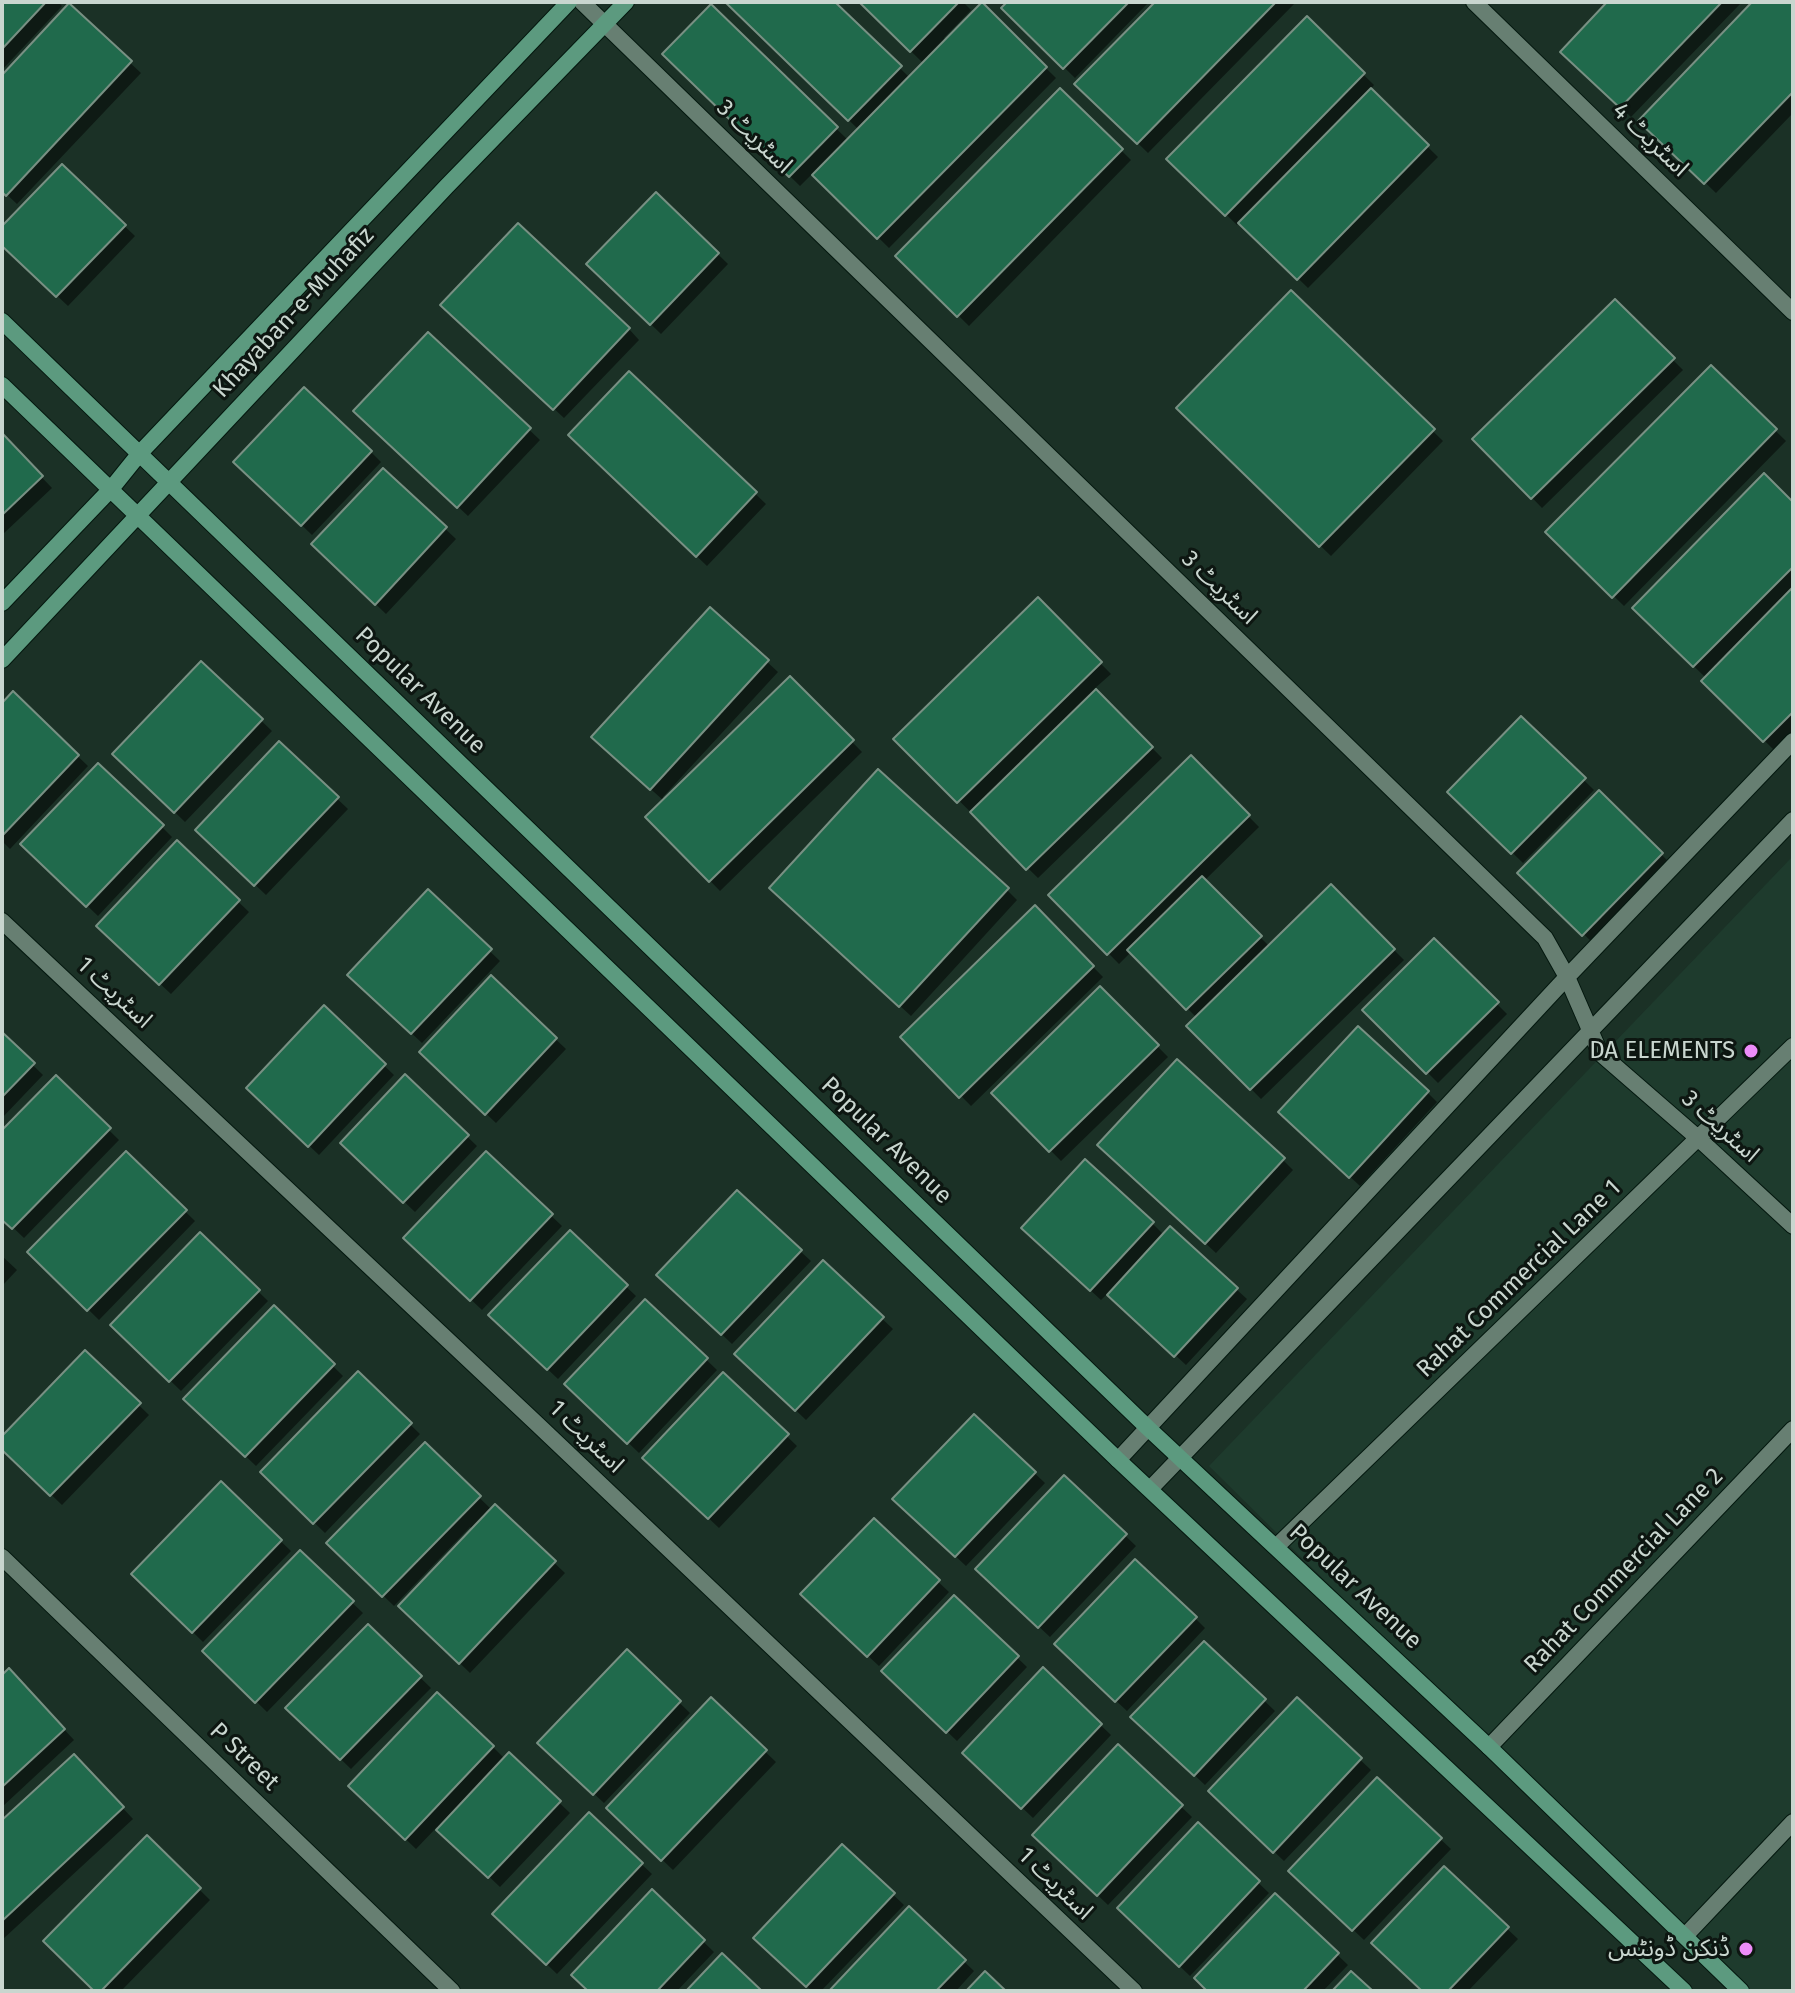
<!DOCTYPE html>
<meta charset="utf-8">
<style>
body{margin:0}
#map{position:relative;width:1795px;height:1993px;overflow:hidden;background:#1b3126;font-family:"Fira Sans",sans-serif}
canvas{display:block}
.frame{position:absolute;inset:0;border:4px solid #c9d6cf;pointer-events:none}
</style>
<div id="map">
<canvas width="1795" height="1993"></canvas>
<div class="frame"></div>
</div>
<script>
const ctx = document.querySelector('canvas').getContext('2d');
ctx.lineJoin = 'round';
function fill(path, color) { ctx.fillStyle = color; ctx.fill(path, 'evenodd'); }
const toPath = rows => new Path2D(rows.map(r => 'M' + r).join(''));
function strokePath(path, color, width, dash) { ctx.strokeStyle = color; ctx.lineWidth = width; ctx.lineCap = dash ? 'butt' : 'round'; ctx.setLineDash(dash || []); ctx.stroke(path); }
function drawText(font, color, halo, rows, align = 'center') {
  ctx.font = font + ' "Fira Sans","Noto Sans Arabic",sans-serif'; ctx.lineWidth = 6; ctx.setLineDash([]); ctx.textBaseline = 'middle'; ctx.strokeStyle = halo; ctx.fillStyle = color; for (const [text, x, y, turn = 0] of rows) {
    ctx.save(); ctx.translate(x, y); ctx.rotate((+turn || 0) * Math.PI / 180); ctx.textAlign = isNaN(turn) ? turn : align; if (halo) ctx.strokeText(text, 0, 0); ctx.fillText(text, 0, 0); ctx.restore();
  }
}
fill(toPath([
 [1793,856,1793,1991,1740,1991,1209,1466]
]), '#1e3b2d');
fill(toPath([
 [2,2,58,2,62,6,2,70],
 [728,2,833,2,910,78,924,64,861,2,963,2,971,10,944,38,947,41,982,5,1056,78,889,248,813,173,800,186,665,54,711,7,849,141,859,130],
 [1009,2,1149,2,1075,78,1004,8],
 [1157,2,1296,2,1148,153,1077,84],
 [1610,2,1742,2,1631,117,1562,52],
 [1755,2,1793,2,1793,113,1716,193,1641,121],
 [69,6,141,73,17,204,2,190,2,78],
 [1307,19,1374,85,1370,90,1438,157,1308,288,1240,222,1237,225,1169,159],
 [1060,90,1131,160,969,326,898,256],
 [62,167,135,236,68,306,2,244,2,228],
 [656,194,728,264,661,334,589,264],
 [1291,293,1443,441,1331,556,1178,408],
 [1615,302,1683,370,1542,508,1475,439],
 [453,315,629,329,639,340,564,418],
 [428,334,540,440,468,516,366,421],
 [1711,368,1786,441,1624,606,1548,532],
 [629,374,766,504,707,566,570,435],
 [2,436,52,488,2,535],
 [371,452,381,462,312,535,236,462],
 [383,470,456,539,386,614,313,544],
 [1793,504,1793,732,1775,751,1704,681,1706,678,1634,608],
 [1038,600,1111,674,1094,689,1162,758,1038,878,896,739],
 [711,610,778,672,663,797,666,800,790,679,862,752,720,891,648,817,664,801,604,747],
 [201,663,272,731,185,822,115,754],
 [13,694,88,766,10,849,2,841,2,706],
 [1521,719,1594,790,1523,863,1450,792],
 [279,744,348,809,266,895,197,830],
 [1191,758,1259,827,1204,881,1270,947,1331,887,1404,960,1261,1099,1189,1026,1197,1018,1131,952,1119,964,1051,895],
 [1599,793,1672,865,1594,944,1520,873],
 [162,827,172,837,98,916,23,844],
 [177,843,249,912,171,994,109,936],
 [1007,890,1017,900,911,1016,782,898],
 [428,892,500,961,422,1043,360,985],
 [1035,908,1103,977,971,1106,903,1037],
 [1434,941,1507,1014,1438,1083,1365,1010],
 [491,978,566,1049,496,1123,421,1052],
 [1100,988,1168,1057,1061,1161,994,1093],
 [324,1008,394,1075,319,1155,248,1088],
 [2,1035,43,1075,2,1118],
 [405,1077,477,1146,415,1212,353,1153],
 [56,1078,119,1140,24,1238,2,1217,2,1133],
 [1427,1092,1437,1102,1360,1186,1291,1122],
 [126,1154,195,1221,99,1320,30,1252],
 [486,1154,562,1226,482,1310,406,1238],
 [1110,1155,1283,1160,1293,1170,1216,1253],
 [1152,1223,1164,1235,1170,1229,1247,1299,1186,1365,1108,1293,1101,1300,1034,1238],
 [570,1233,636,1296,558,1379,501,1325],
 [200,1235,268,1301,181,1391,113,1325],
 [800,1251,811,1261,732,1344,659,1275],
 [2,1256,17,1270,2,1286],
 [823,1263,893,1329,806,1420,737,1354],
 [645,1301,717,1370,639,1453,567,1384],
 [274,1308,343,1376,256,1466,186,1399],
 [85,1353,149,1415,62,1505,2,1447,2,1438],
 [358,1374,420,1434,325,1533,262,1472],
 [723,1375,797,1446,719,1528,645,1458],
 [974,1416,1045,1483,966,1566,905,1509],
 [425,1445,492,1510,495,1507,565,1573,470,1673,401,1606,473,1530,470,1527,394,1606,329,1543],
 [1064,1477,1136,1546,1050,1637,988,1579],
 [221,1484,291,1551,203,1642,134,1574],
 [874,1521,949,1592,879,1666,813,1605],
 [300,1553,363,1613,267,1712,205,1651],
 [954,1597,1027,1667,957,1741,884,1671],
 [1195,1618,1205,1628,1127,1711,1067,1655],
 [368,1627,431,1688,351,1769,288,1708],
 [1204,1643,1275,1711,1205,1785,1143,1727],
 [627,1652,690,1713,604,1803,550,1753],
 [1043,1670,1111,1735,1033,1818,965,1753],
 [2,1677,19,1681,74,1740,2,1807],
 [711,1700,776,1762,673,1870,608,1808],
 [1297,1700,1371,1770,1284,1861,1210,1791],
 [493,1747,505,1759,509,1755,570,1813,500,1887,437,1827,416,1849,351,1786],
 [1118,1747,1192,1817,1108,1905,1035,1835],
 [74,1756,133,1819,2,1940,2,1822],
 [1377,1780,1451,1849,1364,1940,1291,1871],
 [589,1815,652,1874,557,1974,495,1914],
 [1198,1825,1269,1893,1190,1976,1119,1908],
 [147,1838,210,1900,121,1991,97,1991],
 [843,1847,904,1905,821,1991,812,1991,766,1948],
 [1444,1869,1518,1939,1468,1991,1424,1991],
 [652,1892,714,1952,677,1991,590,1991],
 [1275,1895,1348,1965,1323,1991,1210,1991],
 [909,1909,974,1971,956,1991,832,1991]
]), '#0007');
const building = toPath([
 [2,2,46,2,2,49,2,2],
 [725,2,835,2,902,66,848,121,725,2],
 [859,2,959,2,910,52,859,2],
 [982,2,1047,67,877,239,812,175,982,2],
 [1007,2,1129,2,1063,69,1001,8,1007,2],
 [1155,2,1276,2,1137,144,1074,84,1155,2],
 [1607,2,1722,2,1620,108,1560,52,1607,2],
 [1752,2,1793,2,1793,92,1704,184,1638,121,1752,2],
 [69,3,132,61,6,196,2,192,2,75,69,3],
 [711,4,838,127,789,177,662,54,711,4],
 [1307,16,1365,73,1225,216,1166,159,1307,16],
 [1060,88,1123,149,957,317,895,256,1060,88],
 [1371,88,1429,145,1297,280,1238,223,1371,88],
 [62,164,126,225,56,297,2,246,2,226,62,164],
 [656,192,719,253,650,325,586,264,656,192],
 [518,223,630,328,553,410,440,305,518,223],
 [1291,290,1435,429,1319,547,1176,408,1291,290],
 [1615,299,1675,358,1531,499,1472,439,1615,299],
 [428,332,531,428,457,508,353,411,428,332],
 [1711,365,1777,429,1612,598,1545,532,1711,365],
 [629,371,757,492,696,557,568,435,629,371],
 [304,387,372,451,301,526,233,462,304,387],
 [2,433,43,476,2,515,2,433],
 [383,468,447,527,375,605,311,544,383,468],
 [1764,473,1793,502,1793,567,1693,667,1632,608,1764,473],
 [1793,587,1793,712,1763,742,1701,681,1793,587],
 [1038,597,1102,662,957,803,893,739,1038,597],
 [710,607,769,660,650,790,591,737,710,607],
 [201,661,263,719,174,813,112,754,201,661],
 [790,676,854,740,709,882,645,817,790,676],
 [1096,689,1153,747,1026,870,970,812,1096,689],
 [13,691,79,755,2,836,2,703,13,691],
 [1521,716,1586,778,1511,854,1447,792,1521,716],
 [279,741,339,797,254,886,195,830,279,741],
 [1191,755,1250,815,1107,955,1048,895,1191,755],
 [98,763,164,825,86,907,20,844,98,763],
 [878,769,1009,888,899,1007,769,888,878,769],
 [1599,790,1663,853,1582,936,1517,873,1599,790],
 [177,840,240,900,159,985,96,926,177,840],
 [1202,876,1262,936,1186,1010,1127,950,1202,876],
 [1331,884,1395,949,1250,1090,1186,1026,1331,884],
 [428,889,492,949,411,1034,347,975,428,889],
 [1035,905,1094,966,959,1098,900,1037,1035,905],
 [1434,938,1499,1002,1426,1074,1362,1010,1434,938],
 [491,975,557,1038,485,1115,419,1052,491,975],
 [1100,986,1159,1045,1049,1152,991,1093,1100,986],
 [324,1005,386,1064,308,1147,246,1088,324,1005],
 [1358,1026,1429,1091,1349,1178,1278,1112,1358,1026],
 [2,1032,35,1063,2,1097,2,1032],
 [1177,1059,1285,1158,1205,1244,1097,1145,1177,1059],
 [405,1074,469,1135,403,1203,340,1143,405,1074],
 [56,1075,111,1128,12,1229,2,1220,2,1130,56,1075],
 [126,1151,187,1210,87,1311,27,1252,126,1151],
 [486,1151,553,1214,470,1301,403,1238,486,1151],
 [1085,1159,1154,1222,1090,1291,1021,1228,1085,1159],
 [737,1190,802,1250,721,1335,656,1275,737,1190],
 [1170,1226,1238,1288,1174,1357,1107,1295,1170,1226],
 [570,1230,628,1285,547,1370,488,1315,570,1230],
 [200,1232,260,1290,169,1382,110,1325,200,1232],
 [823,1260,884,1317,795,1411,734,1354,823,1260],
 [645,1299,708,1358,627,1444,564,1384,645,1299],
 [274,1305,335,1364,245,1457,183,1399,274,1305],
 [85,1350,141,1403,50,1496,2,1450,2,1436,85,1350],
 [358,1371,412,1423,313,1524,260,1472,358,1371],
 [723,1372,789,1434,708,1519,642,1458,723,1372],
 [974,1414,1036,1472,955,1557,892,1499,974,1414],
 [425,1442,481,1496,382,1597,326,1543,425,1442],
 [1064,1475,1127,1534,1038,1628,975,1569,1064,1475],
 [221,1481,282,1540,192,1633,131,1574,221,1481],
 [495,1504,556,1561,459,1664,398,1606,495,1504],
 [874,1518,940,1580,867,1657,800,1594,874,1518],
 [300,1550,354,1601,255,1703,202,1651,300,1550],
 [1135,1559,1197,1617,1115,1702,1054,1644,1135,1559],
 [954,1595,1019,1656,946,1733,881,1671,954,1595],
 [368,1624,422,1676,340,1760,285,1708,368,1624],
 [1204,1641,1266,1699,1194,1776,1130,1717,1204,1641],
 [627,1649,681,1701,593,1795,537,1743,627,1649],
 [1043,1667,1102,1724,1021,1809,962,1753,1043,1667],
 [9,1668,65,1729,2,1787,2,1675,9,1668],
 [437,1692,494,1746,405,1840,348,1786,437,1692],
 [711,1697,767,1750,661,1861,606,1808,711,1697],
 [1297,1697,1362,1758,1273,1853,1208,1791,1297,1697],
 [1118,1744,1183,1805,1097,1896,1032,1835,1118,1744],
 [509,1752,561,1801,488,1878,436,1830,509,1752],
 [74,1754,124,1807,2,1921,2,1820,74,1754],
 [1377,1777,1442,1838,1352,1931,1288,1871,1377,1777],
 [589,1812,643,1863,546,1965,492,1914,589,1812],
 [1198,1822,1260,1881,1179,1967,1117,1908,1198,1822],
 [147,1835,201,1888,101,1991,94,1991,43,1941,147,1835],
 [842,1844,895,1893,806,1987,753,1938,842,1844],
 [1444,1866,1509,1927,1448,1991,1422,1991,1371,1943,1444,1866],
 [652,1889,705,1940,657,1991,588,1991,571,1975,652,1889],
 [1275,1893,1339,1953,1303,1991,1207,1991,1194,1978,1275,1893],
 [909,1906,966,1960,936,1991,829,1991,909,1906],
 [722,1953,762,1991,686,1991,722,1953],
 [985,1971,1006,1991,966,1991,985,1971],
 [1351,1971,1373,1991,1332,1991,1351,1971]
]);
fill(building, '#206a4c');
strokePath(building, '#789083', 2);
const street = toPath([
 [582,2,1545,938,1567,977,1600,1053,1699,1139,1793,1226],
 [1474,2,1793,312],
 [2,921,536,1423,1134,1991],
 [1118,1460,1567,977,1793,741],
 [1151,1488,1793,820],
 [1277,1546,1793,1046],
 [2,1557,452,1991],
 [1489,1747,1793,1429],
 [1685,1936,1793,1822]
]);
const secondary = toPath([
 [2,321,1148,1428,1489,1747,1741,1991],
 [2,385,1118,1460,1684,1991],
 [2,603,111,489,140,453,569,2],
 [2,660,446,187,626,2]
]);
strokePath(street, '#04180f', 18);
strokePath(secondary, '#04180f', 18);
strokePath(street, '#677f72', 16);
strokePath(secondary, '#5c9a7f', 16);
for (const [x, y, r, color] of [
 [1751,1051,8,"#ed8cf9"],
 [1746,1949,8,"#ed8cf9"]
]) { const dot = new Path2D(); dot.arc(x, y, r, 0, 2 * Math.PI); ctx.fillStyle = color; ctx.fill(dot); strokePath(dot, '#0d1611', 3); }
drawText('24px', '#c9d6cf', '#0d1611', [
 ["اسٹریٹ 3",754,137,44],
 ["اسٹریٹ 4",1650,140,44],
 ["Khayaban-e-Muhafiz",294,313,-47],
 ["اسٹریٹ 3",1219,588,44],
 ["Popular Avenue",420,691,44],
 ["اسٹریٹ 1",114,993,43],
 ["اسٹریٹ 3",1720,1127,42],
 ["Popular Avenue",886,1141,44],
 ["Rahat Commercial Lane 1",1519,1279,-44],
 ["اسٹریٹ 1",586,1437,44],
 ["Rahat Commercial Lane 2",1624,1571,-46],
 ["Popular Avenue",1355,1587,43],
 ["P Street",244,1757,44],
 ["اسٹریٹ 1",1055,1884,44]
]);
drawText('24px', '#c9d6cf', '#0d1611', [
 ["DA ELEMENTS",1735,1051],
 ["ڈنکن ڈونٹس",1730,1949]
], 'right');
</script>
